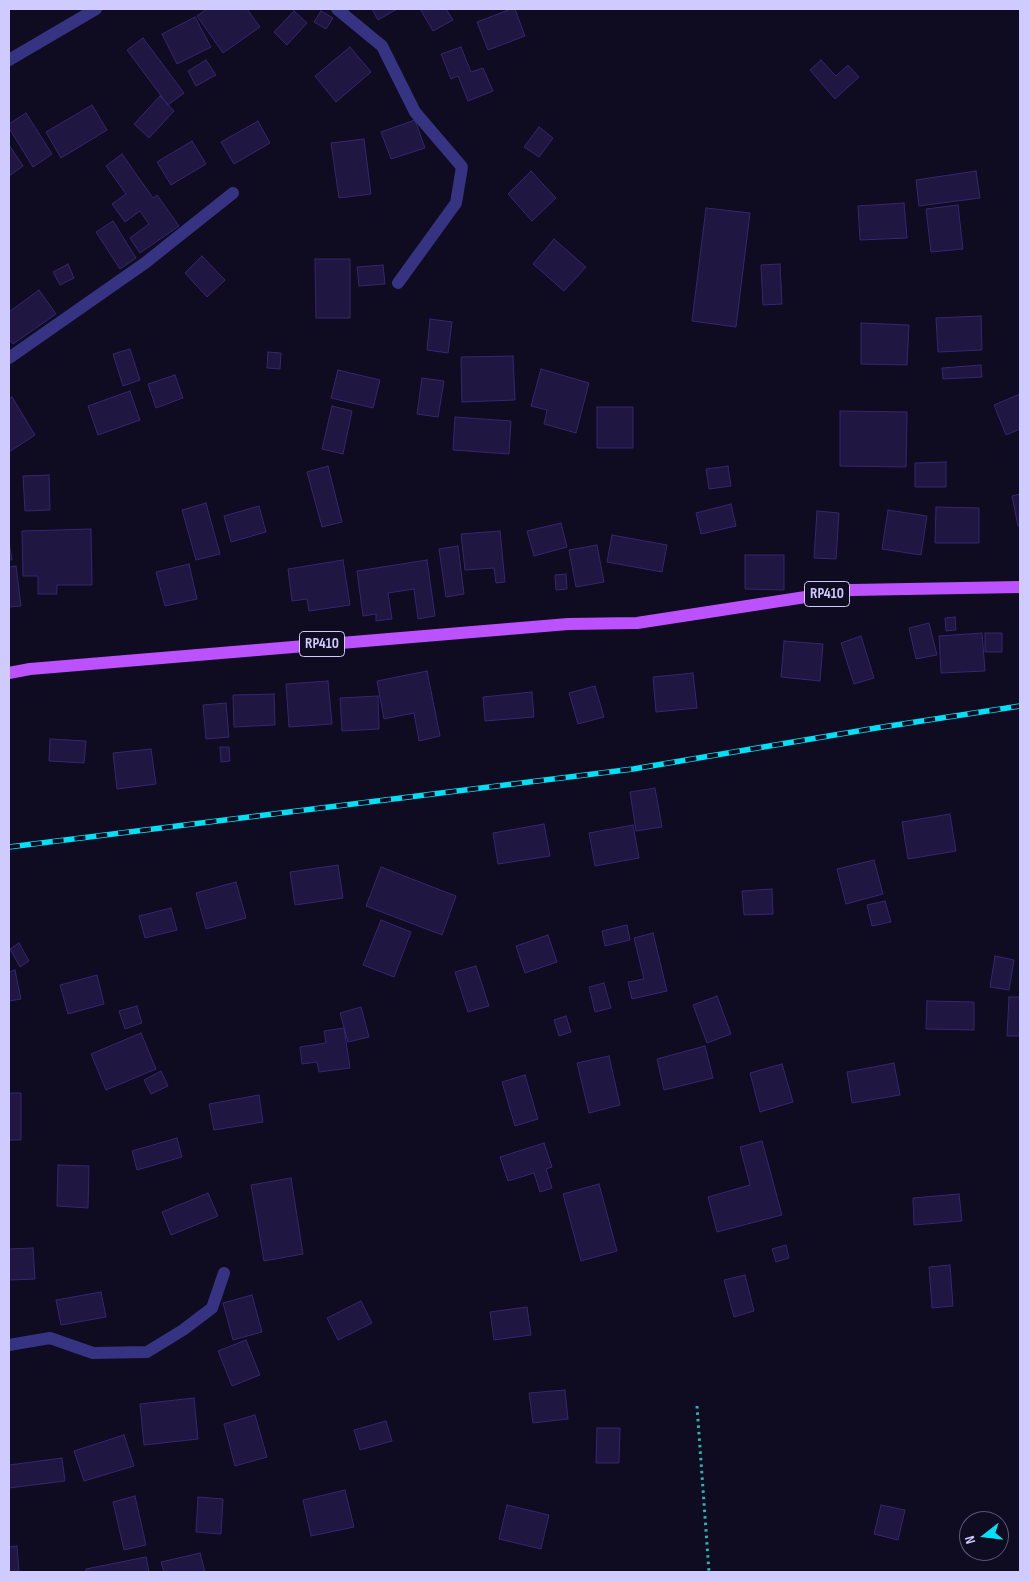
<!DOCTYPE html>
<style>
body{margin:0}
#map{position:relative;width:1029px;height:1581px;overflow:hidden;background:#0f0b20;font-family:"Sofia Sans Condensed",sans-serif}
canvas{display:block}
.frame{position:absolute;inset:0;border:10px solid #d0cbff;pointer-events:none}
.north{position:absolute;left:959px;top:1511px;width:50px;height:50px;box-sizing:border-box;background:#0f0b20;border:1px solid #5c5879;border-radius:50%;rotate:254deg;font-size:14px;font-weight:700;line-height:20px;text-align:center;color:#d0cbff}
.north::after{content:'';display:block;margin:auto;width:18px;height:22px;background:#00e0f6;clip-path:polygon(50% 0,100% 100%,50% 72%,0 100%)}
</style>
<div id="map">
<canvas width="1029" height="1581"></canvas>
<div class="frame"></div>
<div class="north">N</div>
</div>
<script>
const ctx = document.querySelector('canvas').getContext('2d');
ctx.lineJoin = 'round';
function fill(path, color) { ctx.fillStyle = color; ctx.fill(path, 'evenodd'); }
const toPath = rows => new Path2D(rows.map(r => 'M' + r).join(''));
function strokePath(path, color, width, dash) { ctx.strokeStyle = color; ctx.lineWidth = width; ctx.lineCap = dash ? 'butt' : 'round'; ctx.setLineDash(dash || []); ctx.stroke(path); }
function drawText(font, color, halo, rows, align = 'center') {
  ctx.font = font + ' "Sofia Sans Condensed",sans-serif'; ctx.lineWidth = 4.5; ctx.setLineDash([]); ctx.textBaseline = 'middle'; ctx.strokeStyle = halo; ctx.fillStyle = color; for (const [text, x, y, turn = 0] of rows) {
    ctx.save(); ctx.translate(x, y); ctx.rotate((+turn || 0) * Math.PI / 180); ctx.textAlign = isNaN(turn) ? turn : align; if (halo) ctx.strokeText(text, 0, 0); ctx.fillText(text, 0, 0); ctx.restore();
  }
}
const building = toPath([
 [207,9,247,9,260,27,223,53,197,16,207,9],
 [372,9,397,9,378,20,372,9],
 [420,9,446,9,453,20,433,31,420,9],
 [511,9,515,9,525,36,488,50,477,22,511,9],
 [294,11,307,23,287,45,274,32,294,11],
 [321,11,333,18,326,29,314,22,321,11],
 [195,17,211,47,177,64,162,34,195,17],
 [143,38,184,93,168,105,127,50,143,38],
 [350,47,371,72,336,102,315,76,350,47],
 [461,47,471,72,483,68,493,91,468,101,458,76,451,79,441,54,461,47],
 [206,60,216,75,196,86,188,71,206,60],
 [821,60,836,76,848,65,859,77,835,99,810,70,821,60],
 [160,96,174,111,149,138,134,124,160,96],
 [92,105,107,130,61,158,46,132,92,105],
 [26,113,52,154,33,167,9,128,9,124,26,113],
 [415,120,425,148,391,159,381,132,415,120],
 [258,121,270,143,234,164,221,142,258,121],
 [539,127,553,138,539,157,524,147,539,127],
 [364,139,371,194,339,198,331,143,364,139],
 [192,141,206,164,171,185,157,162,192,141],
 [9,145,23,166,9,176,9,145],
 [122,154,153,198,157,195,179,226,140,253,130,238,149,224,140,211,125,222,112,204,126,194,106,166,122,154],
 [531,171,556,198,532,221,508,194,531,171],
 [976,171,980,198,919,206,916,180,976,171],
 [904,203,907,238,860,240,858,206,904,203],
 [958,205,963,249,931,252,926,209,958,205],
 [706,208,750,213,736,327,692,321,706,208],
 [113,221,136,258,120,269,96,232,113,221],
 [554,239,586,267,564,291,533,264,554,239],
 [202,256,225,280,207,297,185,273,202,256],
 [315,259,350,259,350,318,316,318,315,259],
 [68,264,74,278,60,285,53,272,68,264],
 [780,264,782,304,763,305,761,265,780,264],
 [383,265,385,284,359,286,357,267,383,265],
 [39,290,56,314,13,344,9,339,9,312,39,290],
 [981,316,982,350,938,352,936,318,981,316],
 [430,319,452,322,448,353,427,350,430,319],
 [861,323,909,325,907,365,861,364,861,323],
 [130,349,140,380,123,386,113,354,130,349],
 [268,352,281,353,280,369,267,368,268,352],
 [513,356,515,400,462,402,461,357,513,356],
 [981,365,982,377,943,379,942,368,981,365],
 [541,369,589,383,576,433,544,424,547,410,531,406,541,369],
 [338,370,380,380,373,408,331,398,338,370],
 [175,375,183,398,156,408,148,384,175,375],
 [422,378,444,381,438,417,417,414,422,378],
 [130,391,140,420,98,435,88,406,130,391],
 [1020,394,1020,429,1006,435,994,405,1020,394],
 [12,397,35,435,9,452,9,399,12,397],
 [332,406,352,411,343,454,322,449,332,406],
 [597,407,633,407,633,448,597,448,597,407],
 [840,411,907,412,906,467,840,466,840,411],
 [455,417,511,421,509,454,453,450,455,417],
 [946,462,946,487,915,487,915,463,946,462],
 [328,466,342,522,322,527,307,472,328,466],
 [728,466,731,486,709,489,706,469,728,466],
 [49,475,50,510,25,511,23,476,49,475],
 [1020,494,1020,526,1018,526,1012,496,1020,494],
 [206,503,220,554,196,560,182,510,206,503],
 [731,504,736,526,701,534,696,513,731,504],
 [259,506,266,532,231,542,224,516,259,506],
 [936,507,979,508,979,543,935,543,936,507],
 [888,510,927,516,921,555,882,549,888,510],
 [817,511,839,513,836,559,814,558,817,511],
 [561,523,567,547,534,556,527,531,561,523],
 [91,529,92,585,57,585,57,594,38,594,38,576,23,576,22,531,91,529],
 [500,531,505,582,496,583,494,568,465,570,461,534,500,531],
 [612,535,667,545,662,572,607,562,612,535],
 [9,543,12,560,9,560,9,543],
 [597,545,604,582,576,587,569,550,597,545],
 [458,546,464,594,446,597,439,549,458,546],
 [745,555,784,555,784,590,745,589,745,555],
 [343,560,350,605,309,611,307,599,292,601,288,569,343,560],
 [427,560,435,616,418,619,414,589,388,593,392,619,376,621,376,614,363,616,357,571,427,560],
 [189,564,197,599,165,606,156,572,189,564],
 [16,566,21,606,9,607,9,567,16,566],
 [566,574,567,589,556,590,555,575,566,574],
 [955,617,956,630,946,631,945,618,955,617],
 [929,623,937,655,916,659,909,628,929,623],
 [982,633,985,671,941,673,939,636,982,633],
 [985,633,1002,633,1002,652,985,652,985,633],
 [861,636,874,678,854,684,841,643,861,636],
 [784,641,823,644,820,681,781,677,784,641],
 [427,671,440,736,419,741,414,713,384,719,377,681,427,671],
 [693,673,697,708,656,712,653,677,693,673],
 [328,681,332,724,289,727,286,684,328,681],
 [595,686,604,717,578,724,569,693,595,686],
 [532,692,534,717,485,721,483,697,532,692],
 [274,694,275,725,234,727,233,695,274,694],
 [378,696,379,729,342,731,340,698,378,696],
 [226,703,229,737,206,739,203,705,226,703],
 [50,739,86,741,84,763,49,761,50,739],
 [220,747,229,747,230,761,221,762,220,747],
 [151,749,156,784,117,789,113,753,151,749],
 [655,788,662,827,636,831,630,792,655,788],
 [950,814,956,851,908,859,902,822,950,814],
 [544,824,550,856,498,864,493,833,544,824],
 [633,825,639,858,595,866,589,833,633,825],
 [874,860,883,894,846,904,837,869,874,860],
 [338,865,343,898,295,905,290,872,338,865],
 [381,867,456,896,442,935,366,906,381,867],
 [236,882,246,918,206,929,196,893,236,882],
 [772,889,773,914,744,915,742,891,772,889],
 [885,901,891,922,872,926,867,905,885,901],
 [171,908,177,930,145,938,139,916,171,908],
 [381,920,411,932,394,977,363,965,381,920],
 [627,925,630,940,605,946,602,931,627,925],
 [653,933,667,991,632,999,628,982,644,979,634,938,653,933],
 [548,935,557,962,525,973,516,946,548,935],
 [19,943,29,961,20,967,10,949,19,943],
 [995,956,1014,960,1009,990,990,987,995,956],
 [476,966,489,1006,468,1012,455,972,476,966],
 [15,970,21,999,9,1001,9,972,15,970],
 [97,975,104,1004,68,1014,60,985,97,975],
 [604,983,611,1008,595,1012,589,987,604,983],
 [717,996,731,1034,707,1043,693,1005,717,996],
 [1009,997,1020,997,1020,1036,1007,1036,1009,997],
 [927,1001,974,1002,974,1030,926,1029,927,1001],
 [137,1006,142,1023,125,1029,119,1011,137,1006],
 [361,1007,369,1037,348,1042,340,1013,361,1007],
 [566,1016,571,1032,559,1036,554,1020,566,1016],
 [344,1028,350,1068,319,1072,317,1062,302,1064,300,1047,326,1043,324,1031,344,1028],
 [141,1033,156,1069,106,1090,91,1054,141,1033],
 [705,1046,713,1078,664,1090,657,1059,705,1046],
 [609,1056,620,1105,589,1113,577,1063,609,1056],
 [894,1063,900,1095,852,1103,847,1072,894,1063],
 [782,1064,793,1102,760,1112,750,1073,782,1064],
 [161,1071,168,1086,151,1094,144,1080,161,1071],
 [525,1075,538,1119,515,1126,502,1082,525,1075],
 [9,1093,21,1093,21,1140,9,1140,9,1093],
 [259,1095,263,1122,214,1130,209,1104,259,1095],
 [177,1138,182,1157,137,1170,132,1151,177,1138],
 [762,1141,782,1215,717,1232,708,1197,750,1185,740,1147,762,1141],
 [544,1143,552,1167,546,1169,552,1188,540,1192,534,1173,508,1181,500,1157,544,1143],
 [58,1165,89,1166,88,1208,57,1206,58,1165],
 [291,1178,303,1254,264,1261,251,1185,291,1178],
 [599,1184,617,1251,581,1261,563,1194,599,1184],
 [208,1193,218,1216,171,1235,162,1212,208,1193],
 [959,1194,962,1221,914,1225,913,1198,959,1194],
 [786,1245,789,1258,776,1262,772,1249,786,1245],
 [33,1248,35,1279,9,1280,9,1249,33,1248],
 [950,1265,953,1306,932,1308,929,1267,950,1265],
 [745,1275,754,1311,734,1317,724,1280,745,1275],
 [101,1292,106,1317,61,1325,56,1300,101,1292],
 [252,1295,262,1332,233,1340,223,1303,252,1295],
 [361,1301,372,1323,338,1340,327,1318,361,1301],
 [527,1307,531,1335,494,1340,490,1312,527,1307],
 [246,1340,260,1375,232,1386,218,1351,246,1340],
 [565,1390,568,1419,533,1423,529,1393,565,1390],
 [194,1398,198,1439,144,1445,140,1404,194,1398],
 [255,1415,267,1457,235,1466,224,1424,255,1415],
 [386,1421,392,1441,360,1450,354,1430,386,1421],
 [597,1428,620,1428,619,1463,596,1463,597,1428],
 [124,1435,134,1466,84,1481,74,1451,124,1435],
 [62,1458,65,1481,9,1488,9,1465,62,1458],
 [345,1490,354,1527,311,1536,303,1500,345,1490],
 [135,1496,146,1545,124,1550,113,1502,135,1496],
 [198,1497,223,1499,221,1534,196,1532,198,1497],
 [507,1505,549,1515,541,1549,499,1539,507,1505],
 [881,1505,905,1510,898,1540,874,1534,881,1505],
 [17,1546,19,1572,9,1572,9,1547,17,1546],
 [200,1553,205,1572,164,1572,161,1562,200,1553],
 [146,1557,149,1572,86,1572,86,1569,146,1557]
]);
fill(building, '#1f1642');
strokePath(building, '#352770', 1);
strokePath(toPath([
 [697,1406,709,1572]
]), '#27b7ad', 3, [2.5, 4]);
strokePath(toPath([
 [337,9,382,46,415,112,462,167,456,203,398,283],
 [9,60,96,9],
 [9,358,145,263,233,193],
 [9,1345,50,1338,93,1353,147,1352,183,1330,212,1308,224,1273]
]), '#363482', 12);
strokePath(toPath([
 [9,673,30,669,568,624,637,623,851,590,1020,587]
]), '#bc52ff', 12);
const rail = toPath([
 [9,847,633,769,876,728,1020,706]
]);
strokePath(rail, '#00e0f6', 5.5);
strokePath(rail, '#0f0b20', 4, [11]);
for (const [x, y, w] of [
 [827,594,45],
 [322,644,45]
]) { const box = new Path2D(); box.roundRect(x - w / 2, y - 12.5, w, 25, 4); ctx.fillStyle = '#0f0b20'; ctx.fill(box); strokePath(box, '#d0cbff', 1); }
drawText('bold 15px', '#d0cbff', null, [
 ["RP410",827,594],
 ["RP410",322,644]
]);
</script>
